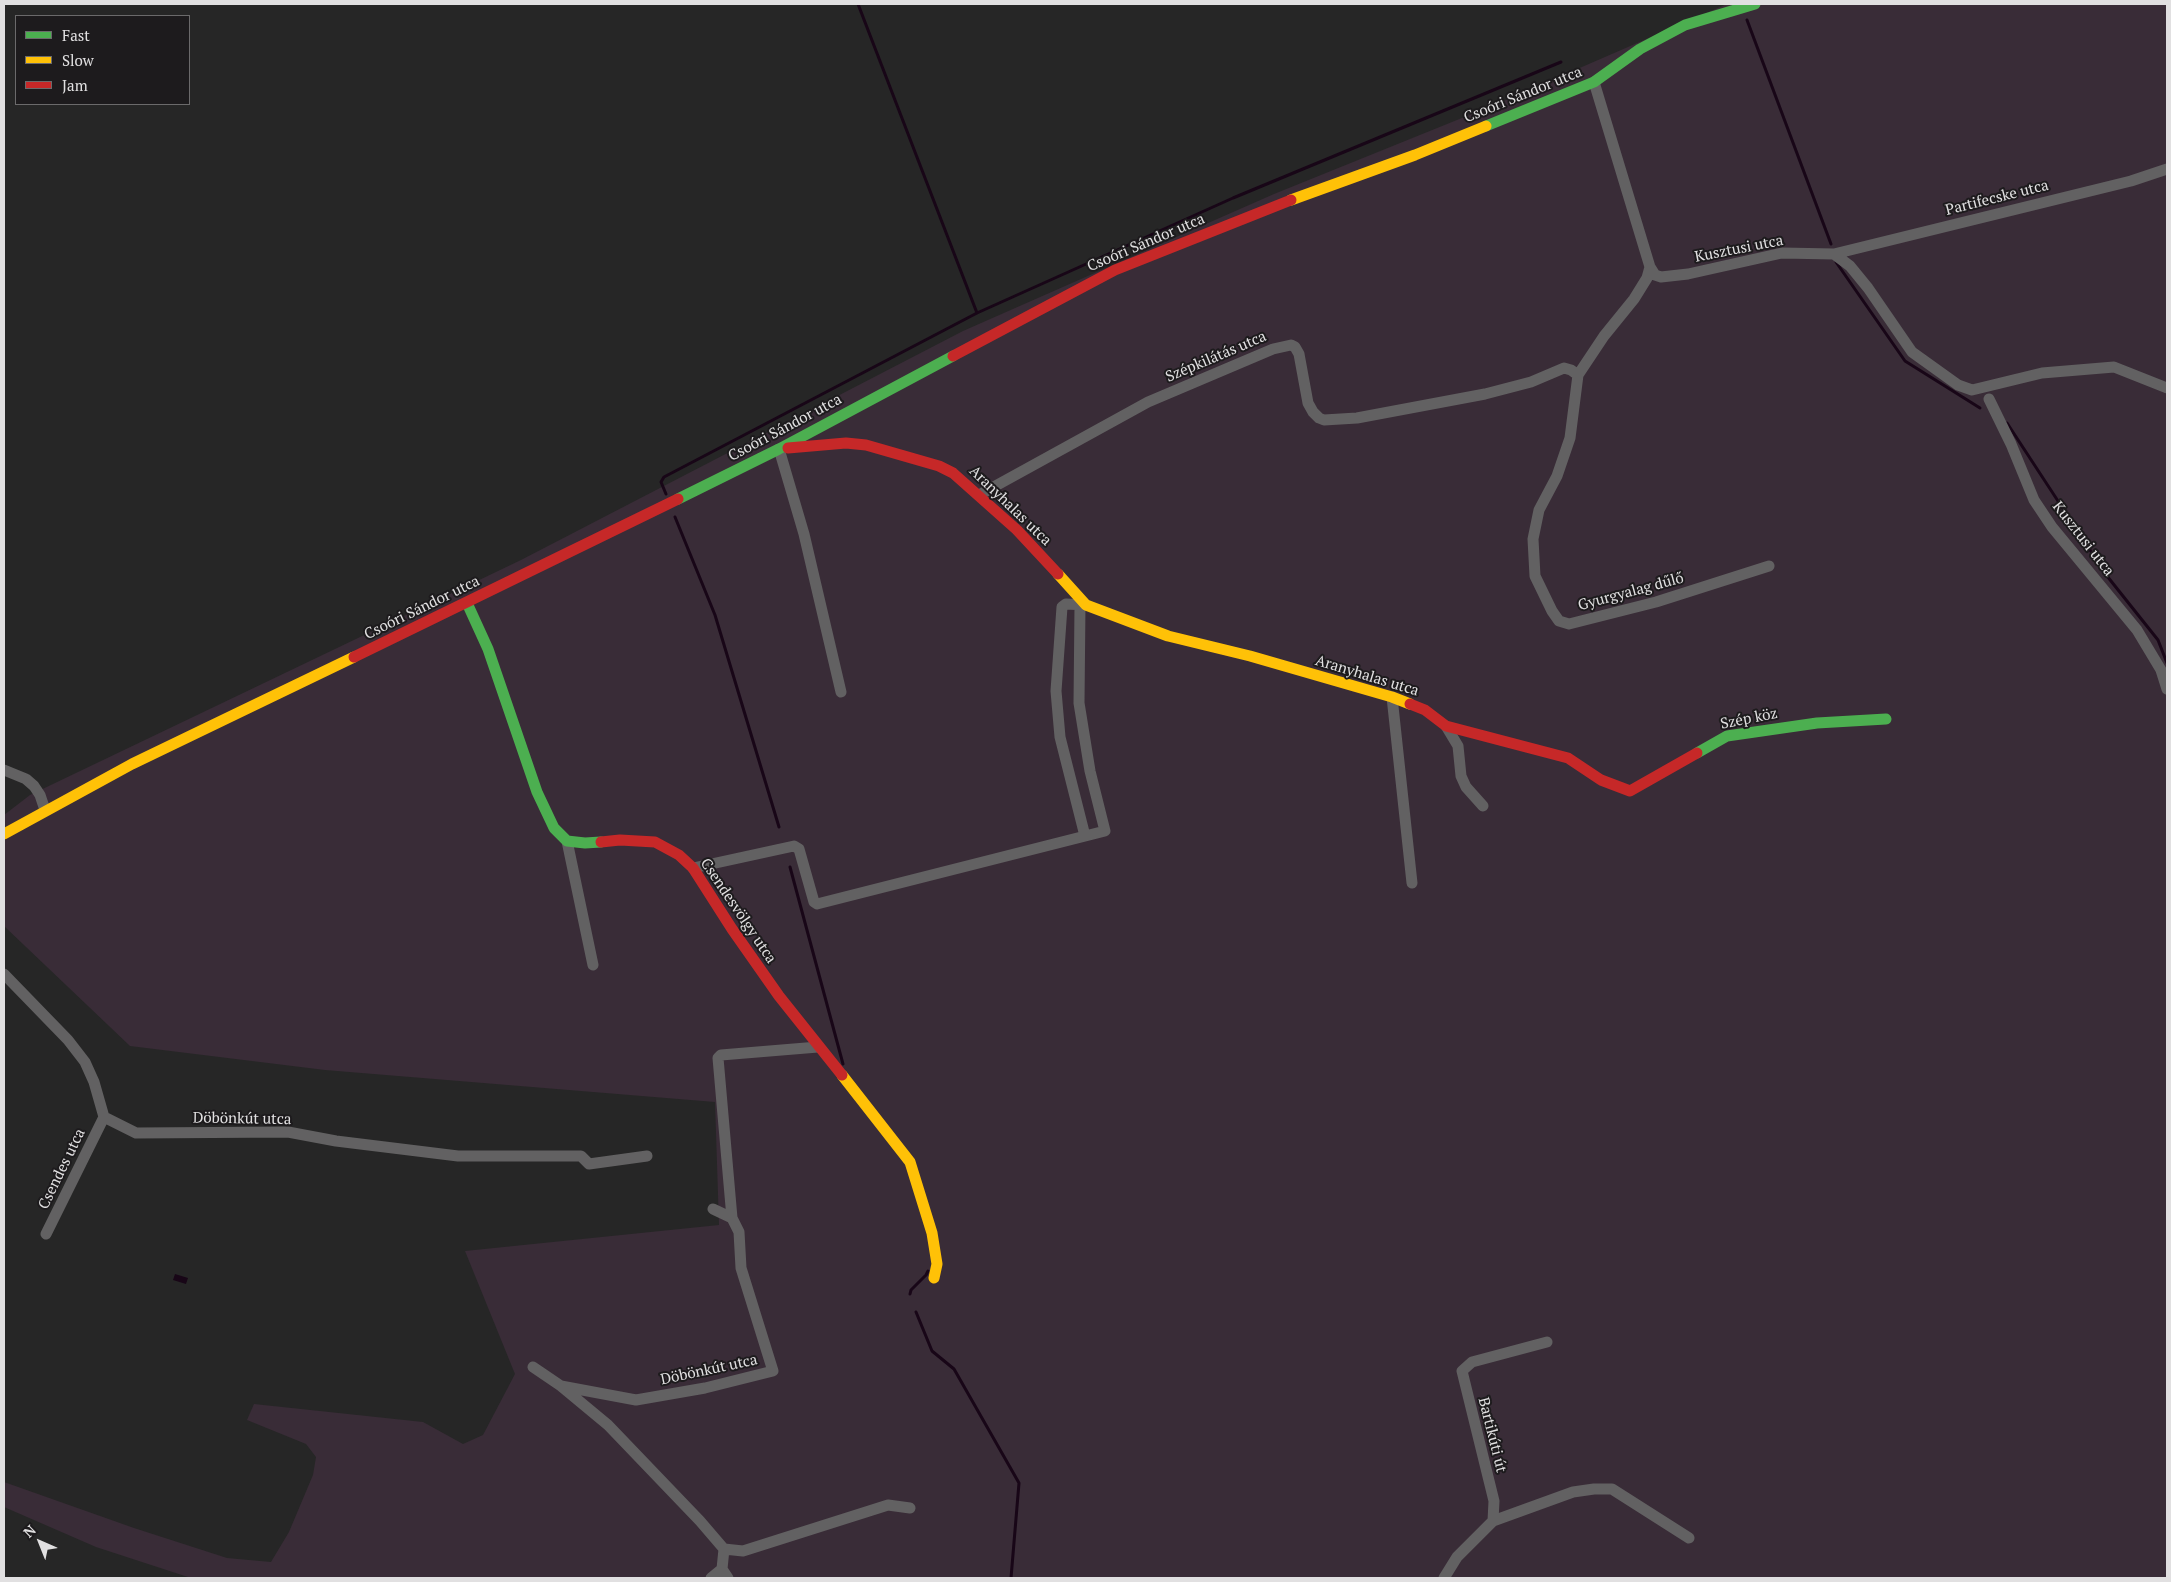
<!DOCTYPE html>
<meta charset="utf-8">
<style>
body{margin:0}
#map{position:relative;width:2171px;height:1582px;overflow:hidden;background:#262626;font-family:"PT Serif",serif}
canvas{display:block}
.frame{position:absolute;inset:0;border:5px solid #e1e0e1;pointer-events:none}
.legend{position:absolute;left:15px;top:15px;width:175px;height:90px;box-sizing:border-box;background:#1d1b1d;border:1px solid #6b6a6b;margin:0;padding:6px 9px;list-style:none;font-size:15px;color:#e1e0e1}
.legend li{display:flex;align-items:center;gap:10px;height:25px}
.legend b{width:25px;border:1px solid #6b6a6b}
.north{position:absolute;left:15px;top:1517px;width:50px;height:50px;-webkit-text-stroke:4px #1d1b1d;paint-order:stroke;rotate:316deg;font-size:14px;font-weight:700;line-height:20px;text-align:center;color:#e1e0e1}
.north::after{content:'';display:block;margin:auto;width:18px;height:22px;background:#e1e0e1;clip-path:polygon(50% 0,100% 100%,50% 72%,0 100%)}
</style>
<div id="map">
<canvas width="2171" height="1582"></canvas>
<div class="frame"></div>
<ul class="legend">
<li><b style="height:6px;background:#4caf50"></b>Fast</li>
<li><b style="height:6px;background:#ffc107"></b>Slow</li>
<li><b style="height:6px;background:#c62828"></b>Jam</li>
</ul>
<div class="north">N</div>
</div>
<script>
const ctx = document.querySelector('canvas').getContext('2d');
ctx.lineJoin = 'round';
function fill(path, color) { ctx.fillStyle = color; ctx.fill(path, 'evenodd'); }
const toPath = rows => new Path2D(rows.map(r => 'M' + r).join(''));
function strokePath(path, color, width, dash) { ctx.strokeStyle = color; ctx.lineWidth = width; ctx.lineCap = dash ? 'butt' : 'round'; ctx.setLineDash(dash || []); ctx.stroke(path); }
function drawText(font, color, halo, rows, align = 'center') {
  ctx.font = font + ' "PT Serif",serif'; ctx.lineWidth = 4; ctx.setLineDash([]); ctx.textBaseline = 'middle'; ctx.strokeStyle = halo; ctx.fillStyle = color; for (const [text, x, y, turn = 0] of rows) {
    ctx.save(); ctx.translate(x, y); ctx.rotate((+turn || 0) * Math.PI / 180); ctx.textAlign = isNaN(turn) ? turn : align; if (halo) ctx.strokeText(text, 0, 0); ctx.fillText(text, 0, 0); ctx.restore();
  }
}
fill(toPath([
 [1727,4,2167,4,2167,1578,191,1578,96,1547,4,1507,4,1482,134,1528,227,1558,271,1562,289,1532,313,1475,316,1457,306,1444,247,1420,254,1404,423,1422,463,1444,483,1435,515,1374,465,1251,719,1225,715,1102,325,1070,130,1046,4,926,4,815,30,795,521,560,963,331,1274,194,1499,103]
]), '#392c37');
fill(toPath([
 [175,1274,188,1278,186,1284,173,1280]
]), '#180617');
strokePath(toPath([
 [858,4,977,313],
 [1747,20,1831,244],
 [1836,262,1905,361,1980,408],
 [2007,423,2107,576,2158,640,2167,663],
 [666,494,661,482,664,477,977,313,1233,198,1561,62],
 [675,517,715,615,779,827],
 [790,867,843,1064],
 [910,1294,911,1290,926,1275,928,1271],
 [916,1312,932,1351,954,1369,1019,1483,1011,1578]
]), '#180617', 3);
strokePath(toPath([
 [1594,82,1650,267,1655,275,1661,277,1688,274,1782,253,1834,254,1850,266,1868,288,1912,352,1958,385,1972,390,2042,373,2114,367,2167,388],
 [1834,254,2131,181,2167,169],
 [1650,267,1647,278,1634,299,1604,336,1578,375,1570,438,1557,476,1539,510,1533,539,1535,576,1552,611,1559,621,1569,624,1656,602,1769,566],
 [1989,399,2011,444,2034,500,2052,527,2137,630,2161,670,2167,689],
 [779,449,804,534,841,692],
 [979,495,1148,402,1273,349,1291,345,1295,347,1299,354,1308,403,1313,412,1319,418,1324,420,1357,418,1485,394,1531,382,1564,368,1571,370,1578,375],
 [1392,697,1412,883],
 [1446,726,1458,746,1461,776,1466,787,1483,806],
 [4,770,26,779,34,786,40,795,45,810],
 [1085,836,1060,737,1056,691,1062,607,1066,604,1086,605],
 [567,841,593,965],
 [693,868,794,846,799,849,814,902,817,904,1105,831,1090,771,1079,703,1080,605],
 [4,974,68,1040,85,1062,94,1082,104,1117,136,1133,288,1132,336,1141,458,1156,581,1156,589,1164,647,1156],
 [732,1218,718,1058,721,1055,818,1047],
 [46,1234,104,1117],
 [533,1367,561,1386,608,1425,700,1521,724,1549,722,1569,728,1578],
 [561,1386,636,1400,705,1388,773,1371,741,1268,739,1232,732,1218,713,1209],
 [1493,1521,1573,1492,1594,1489,1612,1489,1689,1538],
 [724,1549,743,1551,888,1505,910,1508],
 [711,1578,722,1569],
 [1444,1578,1457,1557,1493,1521,1494,1501,1462,1371,1472,1362,1547,1342]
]), '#626162', 11);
strokePath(toPath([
 [1486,126,1594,82,1640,49,1685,25,1755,4],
 [678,499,779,449,953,356],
 [467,603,488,649,537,792,554,828,567,841,585,843,601,842],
 [1697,753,1727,736,1817,723,1886,719]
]), '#4caf50', 11);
strokePath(toPath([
 [1291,200,1415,155,1486,126],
 [1058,574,1086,605,1168,636,1250,656,1392,697,1410,704],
 [4,834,132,764,354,657],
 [842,1075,910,1162,932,1233,937,1264,934,1278]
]), '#ffc107', 11);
strokePath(toPath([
 [953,356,1115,270,1291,200],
 [788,448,846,443,866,445,939,466,953,473,1017,530,1058,574],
 [354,657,678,499],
 [1410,704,1425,710,1446,726,1568,758,1601,780,1630,791,1697,753],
 [601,842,620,840,655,842,679,855,693,868,732,929,779,996,842,1075]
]), '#c62828', 11);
drawText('15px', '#e1e0e1', '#1d1b1d', [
 ["Csoóri Sándor utca",1523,95,-22],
 ["Partifecske utca",1997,198,-14],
 ["Csoóri Sándor utca",1146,243,-23],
 ["Kusztusi utca",1739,249,-11],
 ["Szépkilátás utca",1216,357,-23],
 ["Csoóri Sándor utca",785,428,-28],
 ["Aranyhalas utca",1010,506,44],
 ["Kusztusi utca",2083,539,52],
 ["Gyurgyalag dűlő",1631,592,-15],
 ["Csoóri Sándor utca",422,608,-26],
 ["Aranyhalas utca",1367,676,17],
 ["Szép köz",1749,719,-11],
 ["Csendesvölgy utca",738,911,56],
 ["Döbönkút utca",242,1119,1],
 ["Csendes utca",62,1169,-64],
 ["Döbönkút utca",709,1370,-12],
 ["Bartikúti út",1492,1435,76]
]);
</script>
